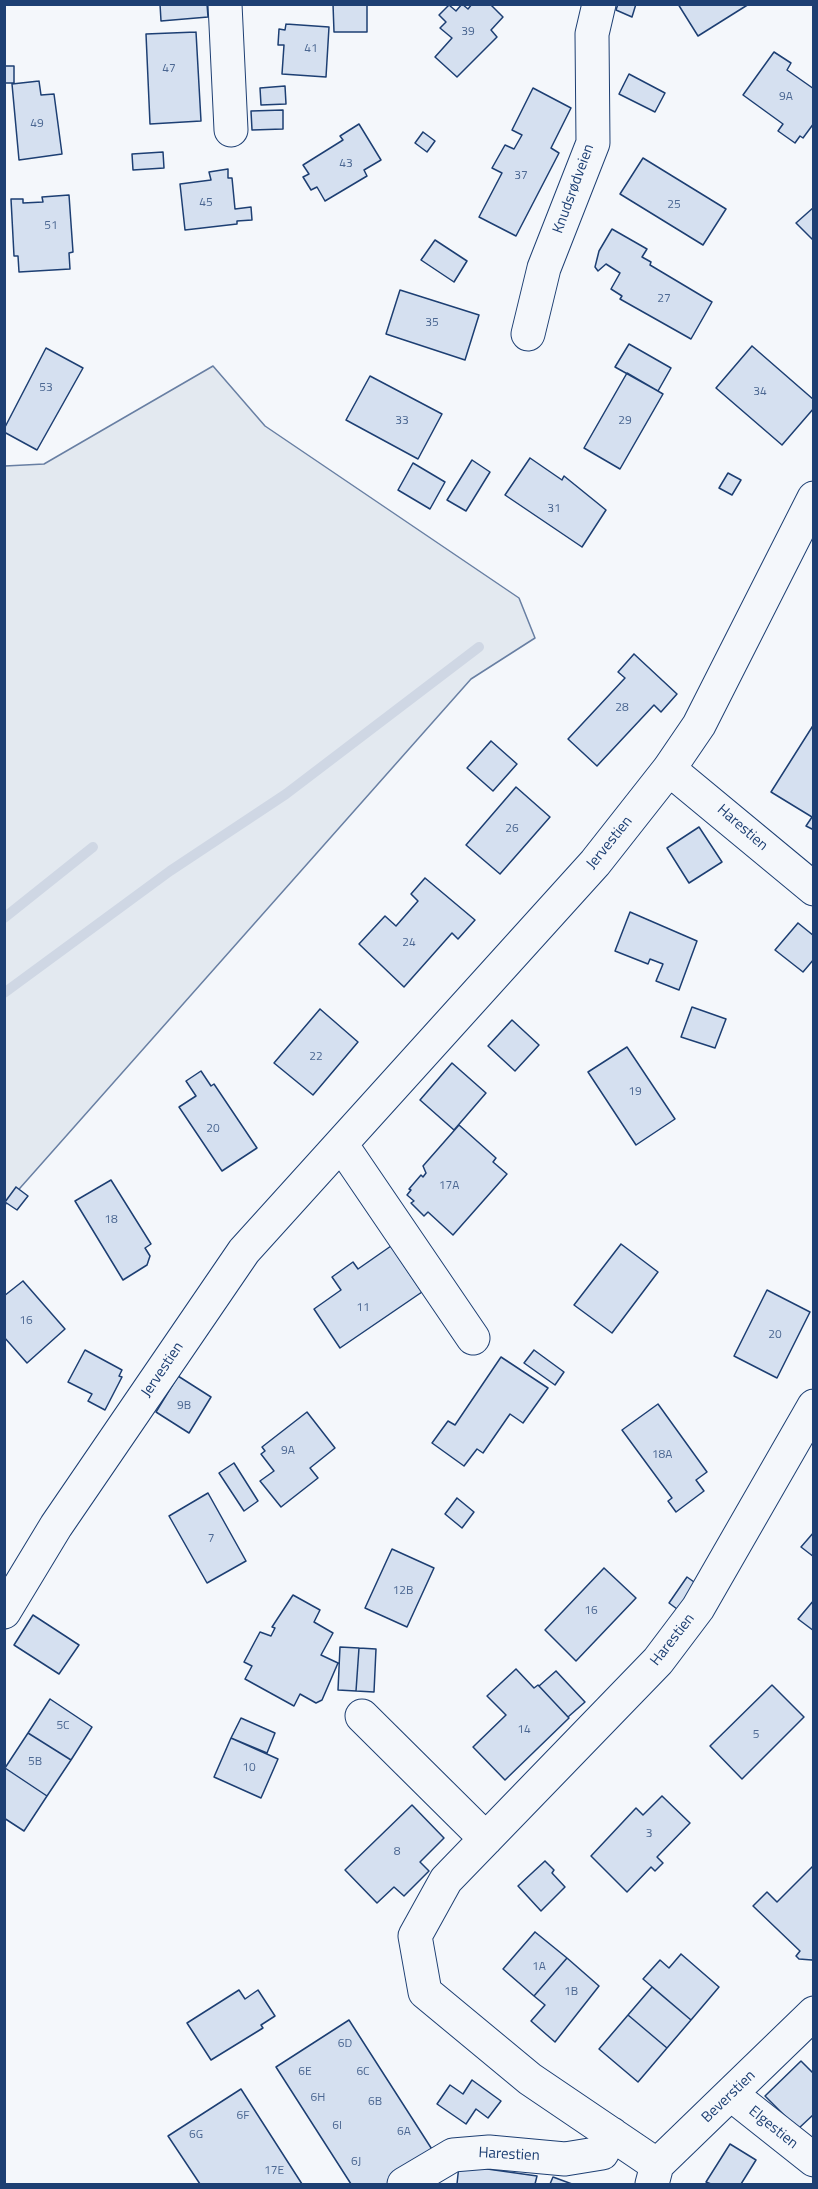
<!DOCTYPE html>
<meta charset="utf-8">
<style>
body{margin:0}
#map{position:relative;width:818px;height:2189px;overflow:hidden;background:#f4f7fb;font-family:"Titillium Web",sans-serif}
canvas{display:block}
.frame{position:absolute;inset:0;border:6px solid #1d3f73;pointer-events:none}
</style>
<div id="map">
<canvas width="818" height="2189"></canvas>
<div class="frame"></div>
</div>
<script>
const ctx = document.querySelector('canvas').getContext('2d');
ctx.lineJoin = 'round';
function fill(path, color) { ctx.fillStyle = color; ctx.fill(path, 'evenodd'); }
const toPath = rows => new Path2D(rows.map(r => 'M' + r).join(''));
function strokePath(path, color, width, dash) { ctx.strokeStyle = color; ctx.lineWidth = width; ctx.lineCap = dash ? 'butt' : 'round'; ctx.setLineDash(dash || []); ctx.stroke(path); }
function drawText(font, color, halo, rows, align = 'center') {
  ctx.font = font + ' "Titillium Web",sans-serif'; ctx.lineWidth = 4.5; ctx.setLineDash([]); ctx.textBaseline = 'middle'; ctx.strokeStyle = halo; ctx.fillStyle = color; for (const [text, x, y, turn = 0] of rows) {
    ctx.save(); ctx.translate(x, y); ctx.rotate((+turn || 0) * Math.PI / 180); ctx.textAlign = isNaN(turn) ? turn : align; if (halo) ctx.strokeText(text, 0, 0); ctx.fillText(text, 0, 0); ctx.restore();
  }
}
const green = toPath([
 [213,366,265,426,519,598,535,638,471,679,5,1205,5,466,44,464,213,366]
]);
fill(green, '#e3e9f0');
strokePath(green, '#687fa3', 1.5);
strokePath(toPath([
 [4,918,93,847],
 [4,993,170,871,286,794,479,647]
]), '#cfd7e4', 10);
const building = toPath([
 [160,4,207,4,208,17,161,21,160,4],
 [333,4,367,4,367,32,334,32,333,4],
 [462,4,468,9,472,4,490,4,503,17,491,30,497,37,457,77,435,57,452,38,440,28,446,22,439,15,449,5,456,11,462,4],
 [618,4,636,4,632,17,616,10,618,4],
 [678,4,749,4,698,36,678,4],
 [286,24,329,27,326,77,282,74,284,45,278,45,279,29,285,30,286,24],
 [196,32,201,121,150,124,146,34,196,32],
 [774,52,791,63,787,70,814,89,814,123,803,138,800,136,795,143,778,131,783,124,743,95,774,52],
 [4,66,14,66,14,83,4,83,4,66],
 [629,74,665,93,655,112,619,94,629,74],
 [39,81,41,95,54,94,62,154,19,160,12,84,39,81],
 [285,86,286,104,261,105,260,88,285,86],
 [533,88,571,108,551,148,559,153,516,236,479,217,502,173,492,168,505,145,514,149,522,135,512,130,533,88],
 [283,110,283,129,252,130,251,111,283,110],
 [359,124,381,160,364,170,367,176,325,201,317,187,311,190,303,177,309,174,303,165,343,140,340,136,359,124],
 [423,132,435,141,427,152,415,143,423,132],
 [163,152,164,168,133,170,132,154,163,152],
 [643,158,726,209,703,245,620,194,643,158],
 [228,169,228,178,232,178,235,209,251,207,252,220,237,221,237,224,185,230,180,184,211,180,209,172,228,169],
 [69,195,73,252,69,253,70,269,19,272,18,256,14,256,11,199,23,199,23,203,43,202,42,197,69,195],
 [814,207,814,241,796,223,814,207],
 [612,229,647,249,642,257,651,262,650,265,712,302,691,339,620,299,622,296,611,289,620,273,606,264,598,271,595,267,599,251,612,229],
 [435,240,467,261,454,282,421,260,435,240],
 [400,290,479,315,465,360,386,334,400,290],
 [629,344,671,368,658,391,615,367,629,344],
 [752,346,814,400,814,408,782,445,716,388,752,346],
 [46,348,83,368,37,450,4,432,4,429,46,348],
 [627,373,663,394,620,469,584,448,627,373],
 [370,376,442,414,418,459,346,420,370,376],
 [530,458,562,480,564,476,606,510,582,547,505,495,530,458],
 [472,460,490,472,466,511,447,500,472,460],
 [413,463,445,482,430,509,398,490,413,463],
 [728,473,741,480,732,495,719,488,728,473],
 [634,654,677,694,661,712,654,705,597,766,568,739,625,678,618,672,634,654],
 [814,724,814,830,806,826,812,817,771,792,814,724],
 [491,741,517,764,493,791,467,768,491,741],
 [516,787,550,817,500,874,466,845,516,787],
 [699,827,722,862,689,883,667,848,699,827],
 [425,878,475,920,458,939,452,933,404,987,359,944,385,916,396,926,418,901,411,894,425,878],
 [630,912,697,941,679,990,656,981,663,964,650,959,648,964,615,951,630,912],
 [798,923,814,936,814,959,803,972,775,950,798,923],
 [692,1007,726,1019,715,1048,681,1037,692,1007],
 [320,1009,358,1042,313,1095,274,1063,320,1009],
 [512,1020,539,1045,515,1071,488,1046,512,1020],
 [627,1047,675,1119,636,1145,588,1072,627,1047],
 [452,1063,486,1093,454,1130,420,1100,452,1063],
 [201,1071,211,1086,214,1084,257,1148,222,1171,179,1107,196,1096,186,1081,201,1071],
 [459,1125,496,1158,493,1162,507,1174,453,1235,428,1212,424,1216,411,1203,414,1201,407,1195,411,1190,409,1189,421,1175,423,1177,426,1173,423,1166,459,1125],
 [111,1180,151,1244,145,1248,150,1256,147,1265,123,1280,75,1201,111,1180],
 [16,1187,28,1196,17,1210,5,1202,16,1187],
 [621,1244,658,1272,612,1333,574,1305,621,1244],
 [391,1246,422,1292,340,1348,314,1309,341,1290,332,1277,353,1262,358,1269,391,1246],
 [23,1281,65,1329,27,1363,4,1337,4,1296,23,1281],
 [767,1290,810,1312,777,1378,734,1356,767,1290],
 [85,1350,122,1370,119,1376,122,1377,105,1410,88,1401,92,1394,68,1382,85,1350],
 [534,1350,564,1372,555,1385,524,1363,534,1350],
 [501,1357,548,1388,523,1423,510,1414,483,1453,477,1449,464,1466,432,1443,448,1421,455,1425,501,1357],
 [178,1376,211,1397,189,1433,156,1412,178,1376],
 [658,1404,707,1472,696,1480,704,1491,676,1512,668,1501,672,1498,622,1430,658,1404],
 [307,1412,335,1448,310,1468,318,1478,281,1507,260,1481,274,1471,261,1454,265,1451,262,1447,307,1412],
 [234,1463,258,1501,244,1511,219,1473,234,1463],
 [208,1493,246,1561,207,1583,169,1516,208,1493],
 [457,1498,474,1512,462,1528,445,1514,457,1498],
 [814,1532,814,1557,801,1547,814,1532],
 [392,1549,434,1568,407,1627,365,1608,392,1549],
 [604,1568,636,1598,576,1661,545,1630,604,1568],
 [687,1577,704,1589,685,1615,669,1603,687,1577],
 [293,1595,320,1610,314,1622,333,1633,321,1655,338,1663,322,1700,316,1703,300,1694,294,1706,245,1679,252,1666,244,1662,260,1632,271,1636,275,1628,272,1627,293,1595],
 [814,1600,814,1631,798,1619,814,1600],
 [33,1615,79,1645,59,1674,14,1645,33,1615],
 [340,1647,359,1648,356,1691,338,1690,340,1647],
 [359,1648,376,1649,374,1692,356,1691,359,1648],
 [516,1669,534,1688,538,1685,569,1718,505,1780,473,1747,506,1715,487,1696,516,1669],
 [556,1671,585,1702,568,1717,539,1686,556,1671],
 [772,1685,804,1717,742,1779,710,1746,772,1685],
 [50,1699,92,1727,71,1760,28,1733,50,1699],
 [241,1718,275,1733,267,1753,231,1738,241,1718],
 [28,1733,71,1760,47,1796,5,1768,28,1733],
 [231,1738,278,1759,261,1798,214,1777,231,1738],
 [5,1768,47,1796,24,1831,4,1818,5,1768],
 [662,1796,690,1823,657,1857,663,1863,655,1871,651,1867,627,1892,591,1856,636,1808,643,1815,662,1796],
 [412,1805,444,1838,420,1862,429,1871,404,1896,394,1887,377,1903,345,1870,412,1805],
 [545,1861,554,1870,552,1873,565,1887,541,1911,518,1886,545,1861],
 [814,1865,814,1958,812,1960,799,1959,796,1956,800,1951,753,1906,767,1892,777,1902,814,1865],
 [535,1932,567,1958,534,1996,503,1969,535,1932],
 [681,1954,719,1987,691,2020,643,1979,660,1960,669,1968,681,1954],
 [567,1958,599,1986,555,2042,531,2021,545,2005,534,1996,567,1958],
 [652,1987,691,2020,667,2048,628,2015,652,1987],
 [239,1990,245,1999,258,1990,275,2016,261,2025,263,2028,211,2060,187,2023,239,1990],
 [628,2015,667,2048,638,2082,599,2049,628,2015],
 [349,2020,435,2154,387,2184,351,2184,276,2067,349,2020],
 [801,2061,814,2074,814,2114,798,2129,765,2096,801,2061],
 [472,2080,501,2101,488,2118,476,2109,466,2124,437,2104,450,2085,463,2094,472,2080],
 [241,2089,302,2184,200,2184,168,2136,241,2089],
 [730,2144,756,2160,741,2184,711,2184,706,2182,730,2144],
 [459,2165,537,2176,535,2184,457,2184,459,2165],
 [553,2177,572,2184,550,2184,553,2177]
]);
fill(building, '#d5e0f0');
strokePath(building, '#1d3f73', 1.5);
const minor = toPath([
 [225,4,231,130],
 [528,334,544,268,593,143,592,34,599,4],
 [669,769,814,889],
 [341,1144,473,1338],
 [4,1612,56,1526,244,1251,595,863,669,769,699,725,814,498],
 [362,1716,486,1839],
 [732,2095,814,2160],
 [657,2165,530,2079,425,1992,415,1936,446,1880,658,1661,698,1608,814,1406],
 [404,2184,453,2155,489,2152,565,2159,602,2153,612,2134],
 [652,2184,657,2165,814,2013]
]);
strokePath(minor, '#1d3f73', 35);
strokePath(minor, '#f4f7fb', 33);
drawText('12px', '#4b6792', null, [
 ["39",468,32],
 ["41",311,49],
 ["47",169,69],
 ["9A",786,97],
 ["49",37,124],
 ["43",346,164],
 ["37",521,176],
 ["45",206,203],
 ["25",674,205],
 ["51",51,226],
 ["27",664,299],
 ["35",432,323],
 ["53",46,388],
 ["34",760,392],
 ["33",402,421],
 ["29",625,421],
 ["31",554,509],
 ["28",622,708],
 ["26",512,829],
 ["24",409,943],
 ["22",316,1057],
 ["19",635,1092],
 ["20",213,1129],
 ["17A",449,1186],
 ["18",111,1220],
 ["11",363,1308],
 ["16",26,1321],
 ["20",775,1335],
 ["9B",184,1406],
 ["9A",288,1451],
 ["18A",662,1455],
 ["7",211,1539],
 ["12B",403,1591],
 ["16",591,1611],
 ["5C",63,1726],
 ["14",524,1730],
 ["5",756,1735],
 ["5B",35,1762],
 ["10",249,1768],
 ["3",649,1834],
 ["8",397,1852],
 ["1A",539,1967],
 ["1B",571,1992],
 ["6D",345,2044],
 ["6E",305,2072],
 ["6C",363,2072],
 ["6H",318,2098],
 ["6B",375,2102],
 ["6F",243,2116],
 ["6I",337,2126],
 ["6A",404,2132],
 ["6G",196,2135],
 ["6J",356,2162],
 ["17E",274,2171]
]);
drawText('15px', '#1d3f73', '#f4f7fb', [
 ["Knudsrødveien",574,189,-70],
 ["Harestien",742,828,41],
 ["Jervestien",610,843,-51],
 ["Jervestien",163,1370,-56],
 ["Harestien",673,1640,-52],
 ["Beverstien",729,2097,-44],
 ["Elgestien",773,2128,39],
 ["Harestien",509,2155,3]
]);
</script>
